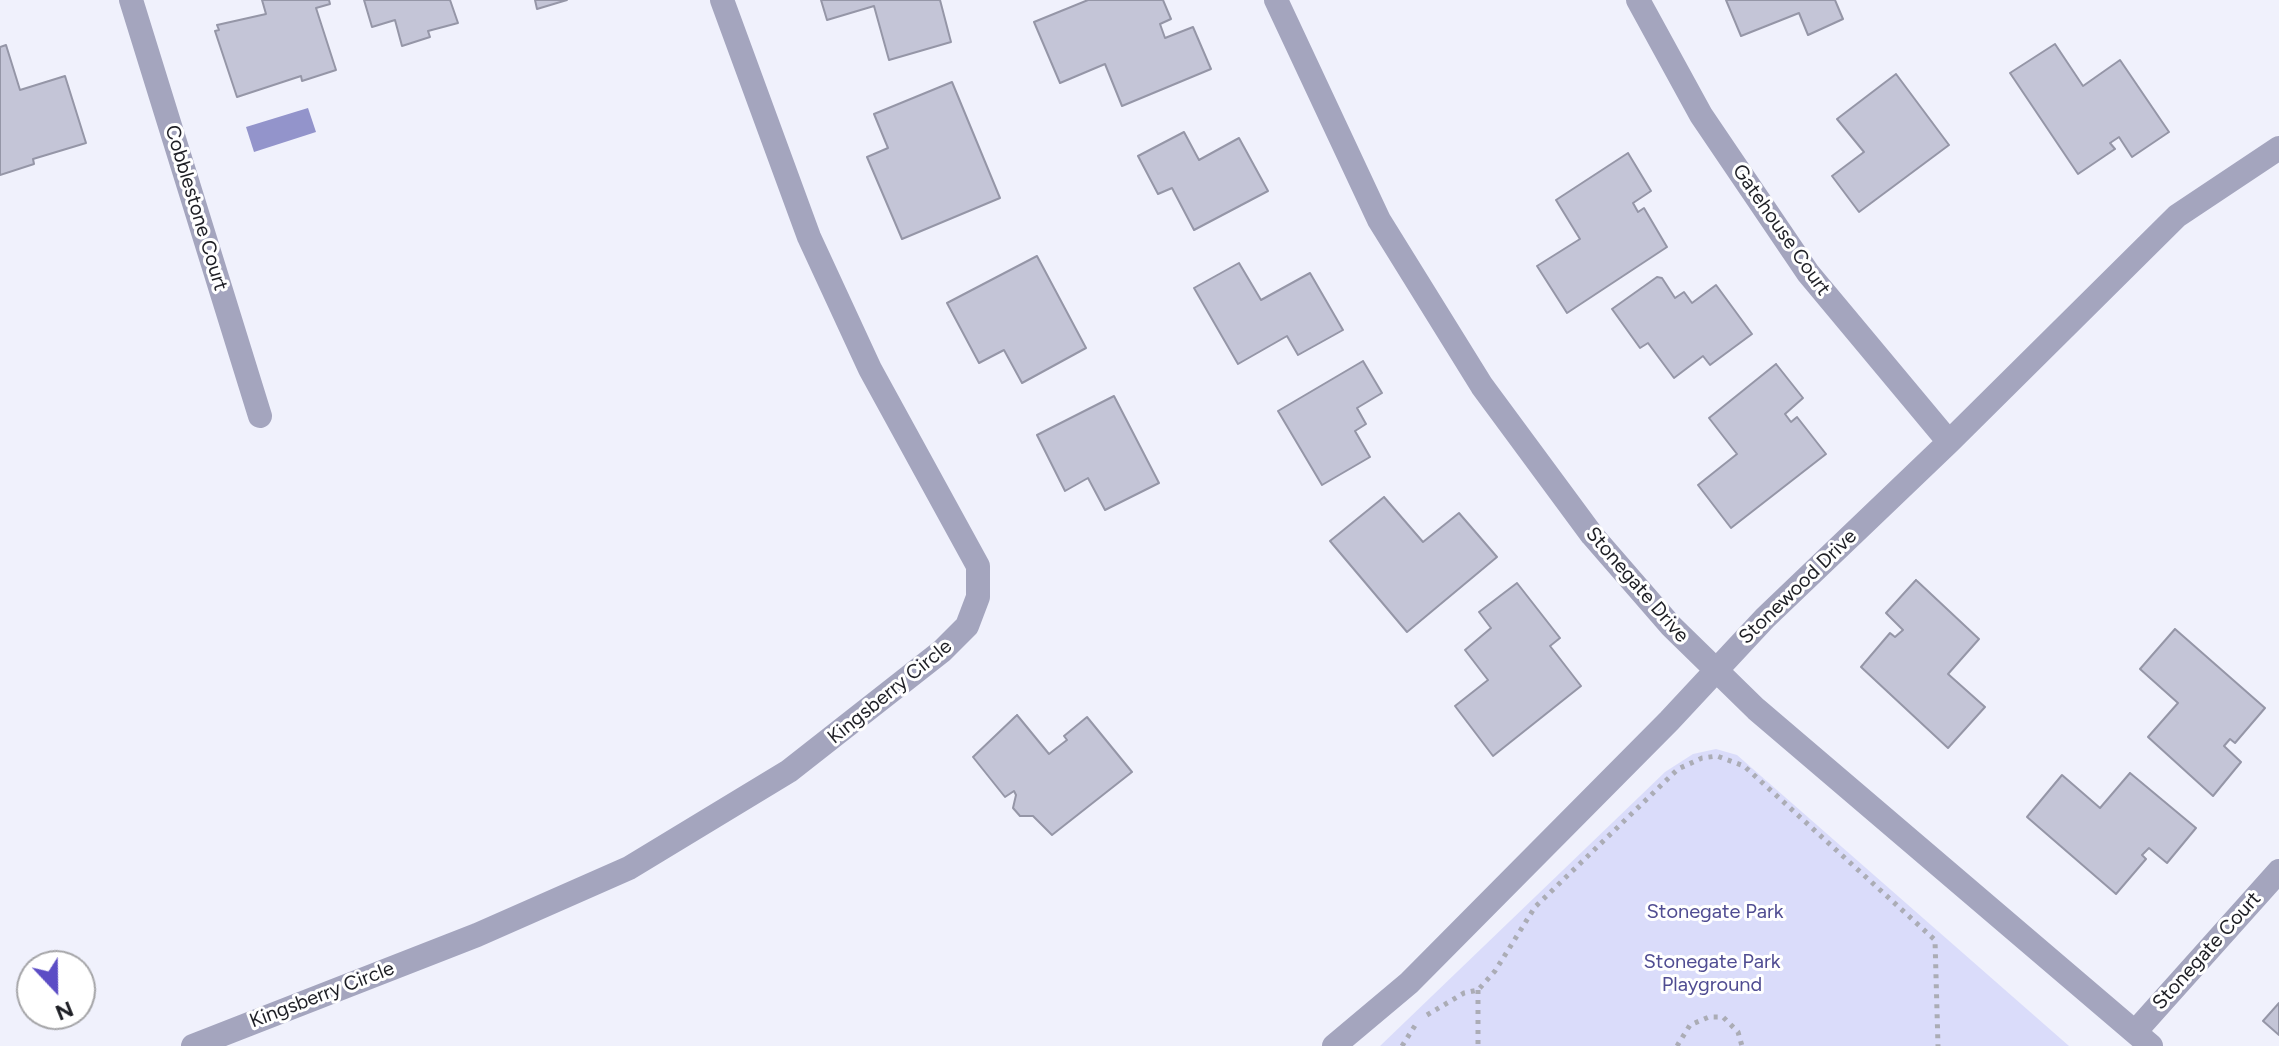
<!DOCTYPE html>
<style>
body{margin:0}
#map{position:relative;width:2279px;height:1046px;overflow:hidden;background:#f0f1fc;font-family:Figtree,sans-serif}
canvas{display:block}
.north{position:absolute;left:16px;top:950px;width:80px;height:80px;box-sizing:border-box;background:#fff;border:2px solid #a5a5a8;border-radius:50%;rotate:158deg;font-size:22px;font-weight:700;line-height:32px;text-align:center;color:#1e1f25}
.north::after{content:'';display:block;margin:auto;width:28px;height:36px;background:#5c4dc5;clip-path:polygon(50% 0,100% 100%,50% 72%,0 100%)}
</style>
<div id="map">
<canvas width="2279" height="1046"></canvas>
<div class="north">N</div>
</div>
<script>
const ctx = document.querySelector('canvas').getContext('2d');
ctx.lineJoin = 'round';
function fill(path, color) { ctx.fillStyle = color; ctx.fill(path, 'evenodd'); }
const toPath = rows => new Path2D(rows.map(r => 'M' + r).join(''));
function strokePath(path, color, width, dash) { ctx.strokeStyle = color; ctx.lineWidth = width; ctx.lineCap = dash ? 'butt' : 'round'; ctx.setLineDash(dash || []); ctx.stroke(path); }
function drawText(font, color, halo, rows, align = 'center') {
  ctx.font = font + ' Figtree,sans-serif'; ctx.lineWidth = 6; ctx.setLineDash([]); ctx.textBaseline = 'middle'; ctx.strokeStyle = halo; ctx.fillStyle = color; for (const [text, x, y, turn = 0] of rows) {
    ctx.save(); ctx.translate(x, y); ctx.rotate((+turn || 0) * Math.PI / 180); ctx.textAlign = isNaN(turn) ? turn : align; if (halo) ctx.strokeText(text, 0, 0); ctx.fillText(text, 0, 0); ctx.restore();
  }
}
fill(toPath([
 [1716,749,1737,755,2069,1046,1380,1046,1665,772,1693,754]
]), '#dadcfa');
fill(toPath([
 [308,108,316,132,254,152,246,127]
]), '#9394cb');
const building = toPath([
 [262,0,329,0,330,4,316,8,336,70,302,81,301,76,237,97,215,31,219,30,217,25,266,14,262,0],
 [364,0,450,0,458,23,428,31,430,37,402,46,395,20,372,27,364,0],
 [535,0,567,0,537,9,535,0],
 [821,0,940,0,951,42,889,60,874,6,827,20,821,0],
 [1088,0,1163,0,1171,19,1160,24,1165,38,1193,27,1211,69,1122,106,1105,64,1060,83,1034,22,1088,0],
 [1726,0,1835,0,1843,19,1808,35,1799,13,1741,36,1726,0],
 [2055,44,2083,86,2120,60,2169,132,2132,157,2119,137,2110,143,2115,149,2078,174,2010,73,2055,44],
 [6,45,20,90,65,76,86,143,33,159,34,164,0,175,0,47,6,45],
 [1896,74,1949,145,1859,212,1832,176,1864,152,1837,119,1896,74],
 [952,82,1000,198,902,239,867,157,888,148,874,114,952,82],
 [1184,132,1199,160,1239,138,1268,191,1194,230,1172,188,1158,194,1138,156,1184,132],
 [1628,153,1651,191,1633,203,1638,212,1644,208,1667,247,1567,313,1537,266,1580,239,1556,200,1628,153],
 [1037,256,1086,348,1022,383,1004,350,979,363,947,303,1037,256],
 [1239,263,1261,300,1310,273,1343,330,1298,355,1287,336,1238,364,1194,288,1239,263],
 [1657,277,1662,278,1675,298,1684,292,1692,303,1716,285,1752,334,1710,365,1703,356,1674,378,1648,343,1640,348,1612,309,1657,277],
 [1363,361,1382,393,1357,408,1366,424,1355,431,1370,457,1322,485,1278,411,1363,361],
 [1776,364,1803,398,1785,414,1791,422,1797,417,1826,454,1731,528,1698,485,1737,454,1709,418,1776,364],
 [1114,396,1159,483,1105,510,1088,478,1065,491,1037,435,1114,396],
 [1384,497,1423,542,1459,513,1497,557,1407,632,1330,541,1384,497],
 [1916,580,1979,639,1948,674,1985,707,1948,748,1861,667,1890,633,1895,637,1903,630,1886,613,1916,580],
 [1517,583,1560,638,1550,646,1581,686,1493,756,1455,706,1488,680,1465,650,1491,628,1479,612,1517,583],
 [2175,629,2265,708,2235,743,2230,739,2224,746,2241,762,2213,796,2148,737,2178,703,2140,669,2175,629],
 [1017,715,1049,754,1067,740,1064,736,1087,717,1132,772,1052,835,1033,816,1020,816,1013,808,1016,795,1014,791,1005,797,973,757,1017,715],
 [2130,773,2196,828,2167,863,2149,848,2142,855,2146,859,2116,894,2027,817,2062,775,2100,808,2130,773],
 [2279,1003,2279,1035,2263,1021,2279,1003]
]);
fill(building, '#c4c5d7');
strokePath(building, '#9596a7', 2);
strokePath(toPath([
 [1478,990,1478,1046],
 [1427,1015,1464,993,1478,990,1495,971,1535,907,1678,769,1702,758,1717,756,1744,766,1935,940,1938,1046],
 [1402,1046,1416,1024],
 [1677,1046,1690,1025,1709,1017,1723,1017,1738,1032,1742,1046]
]), '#abacb5', 5, [4, 6]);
strokePath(toPath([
 [131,0,260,416],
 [1276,0,1379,220,1482,386,1592,535,1671,626,1756,709,2151,1046],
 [1638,0,1701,115,1808,273,1949,442],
 [2135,1032,2279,871],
 [193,1046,477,935,629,868,789,771,942,651,967,626,978,597,978,566,870,369,809,237,722,0],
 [1334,1046,1409,983,1669,721,1765,618,1949,442,2177,216,2279,148]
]), '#a4a5be', 24);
drawText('20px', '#1e1f25', '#fff', [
 ["Cobblestone Court",196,208,73],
 ["Gatehouse Court",1781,230,55],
 ["Stonegate Drive",1637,585,49],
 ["Stonewood Drive",1798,587,-44],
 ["Kingsberry Circle",890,692,-39],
 ["Stonegate Court",2207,951,-48],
 ["Kingsberry Circle",322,995,-21]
]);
drawText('20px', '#504d92', '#fff', [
 ["Stonegate Park",1715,912],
 ["Stonegate Park",1712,962],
 ["Playground",1712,985]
]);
</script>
